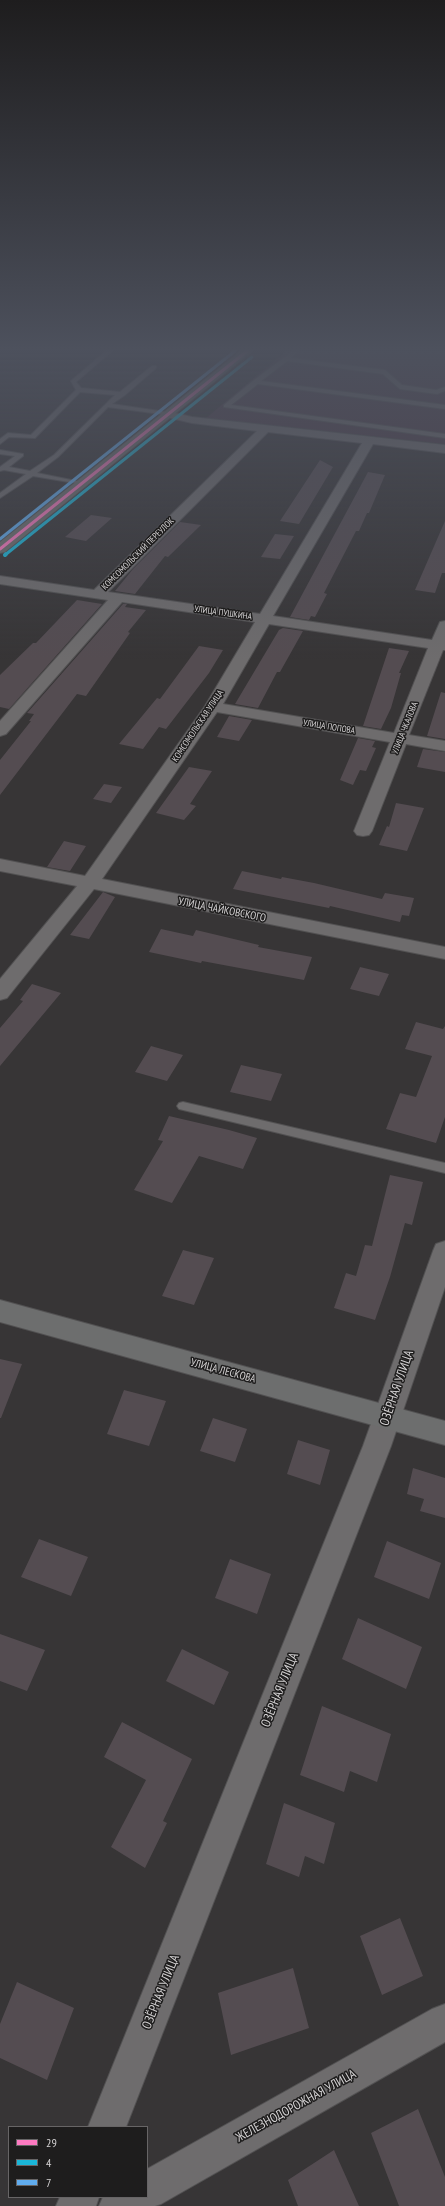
<!DOCTYPE html>
<meta charset="utf-8">
<style>
body{margin:0}
#map{position:relative;width:445px;height:2206px;overflow:hidden;background:#373536;font-family:"PT Sans Narrow",sans-serif}
canvas{display:block}
.legend{position:absolute;left:8px;top:2126px;width:140px;height:72px;box-sizing:border-box;background:#1e1d1d;border:1px solid #676566;margin:0;padding:5px 7px;list-style:none;font-size:12px;color:#d4d2d3}
.legend li{display:flex;align-items:center;gap:8px;height:20px}
.legend b{width:20px;border:1px solid #676566}
</style>
<div id="map">
<canvas width="445" height="2206"></canvas>
<ul class="legend">
<li><b style="height:5px;background:#fe7ac1"></b>29</li>
<li><b style="height:5px;background:#1ab6d8"></b>4</li>
<li><b style="height:5px;background:#60acee"></b>7</li>
</ul>
</div>
<script>
const ctx = document.querySelector('canvas').getContext('2d');
ctx.lineJoin = 'round';
function fill(path, color) { ctx.fillStyle = color; ctx.fill(path, 'evenodd'); }
const toPath = rows => new Path2D(rows.map(r => 'M' + r).join(''));
function strokePath(path, color, width, dash) { ctx.strokeStyle = color; ctx.lineWidth = width; ctx.lineCap = dash ? 'butt' : 'round'; ctx.setLineDash(dash || []); ctx.stroke(path); }
function drawText(font, color, halo, rows, align = 'center') {
  ctx.font = font + ' "PT Sans Narrow",sans-serif'; ctx.lineWidth = 3; ctx.setLineDash([]); ctx.textBaseline = 'middle'; ctx.strokeStyle = halo; ctx.fillStyle = color; for (const [text, x, y, turn = 0] of rows) {
    ctx.save(); ctx.translate(x, y); ctx.rotate((+turn || 0) * Math.PI / 180); ctx.textAlign = isNaN(turn) ? turn : align; if (halo) ctx.strokeText(text, 0, 0); ctx.fillText(text, 0, 0); ctx.restore();
  }
}
fill(toPath([
 [286,351,445,351,445,444,206,418]
]), '#4a3845');
fill(toPath([
 [320,460,333,467,299,524,280,521],
 [368,472,385,475,369,513,367,513,359,531,356,531,324,593,327,594,315,617,311,616,309,620,290,617],
 [91,515,112,518,86,541,65,537],
 [445,521,445,573,442,573,435,593,415,590],
 [180,522,201,525,168,557,165,556,135,594,115,591,133,569],
 [275,534,294,536,280,559,261,557],
 [77,600,102,604,9,709,0,707,0,675,33,643,36,643],
 [123,604,127,604,125,607,146,610,128,632,130,633,86,696,77,694,0,795,0,760,31,721,29,721,34,714,27,713],
 [283,628,303,631,280,672,277,672,258,708,235,704,279,630],
 [199,646,223,650,209,673,166,729,159,727,143,749,119,744,157,698,160,699],
 [389,648,409,651,399,673,401,673,391,708,381,729,363,726],
 [441,692,445,693,445,739,427,736],
 [229,716,252,720,239,741,217,737],
 [358,738,375,741,372,747,376,748,366,771,360,770,353,785,340,780],
 [423,749,445,752,445,772,417,767],
 [189,767,212,771,190,804,196,806,184,820,156,813],
 [104,784,122,787,111,803,93,799],
 [396,803,424,808,407,851,379,845,387,826,389,827],
 [64,841,86,846,70,871,47,867],
 [242,871,281,879,282,877,314,883,382,899,385,893,414,898,409,916,402,915,400,922,330,906,329,908,233,889],
 [103,892,115,897,89,939,70,935],
 [161,929,193,936,196,930,259,945,258,947,312,957,304,980,202,961,201,963,149,952],
 [360,967,389,974,379,996,350,989],
 [32,984,61,993,0,1066,0,1028,23,1001,20,1000],
 [416,1022,443,1029,445,1026,445,1117,436,1143,386,1129,400,1093,416,1097,432,1056,405,1049],
 [151,1046,183,1055,167,1081,135,1072],
 [241,1065,282,1074,271,1101,230,1092],
 [169,1116,229,1130,257,1138,243,1169,199,1156,172,1203,134,1190,163,1141,158,1140],
 [390,1175,423,1182,412,1225,405,1223,390,1277,375,1320,334,1308,346,1273,356,1276,365,1245,372,1246],
 [183,1250,214,1258,194,1305,162,1296],
 [0,1359,22,1364,1,1418,0,1418],
 [124,1390,166,1401,149,1446,107,1434],
 [213,1418,247,1429,235,1462,200,1451],
 [298,1440,330,1450,320,1485,287,1474],
 [413,1468,445,1478,445,1518,420,1511,424,1499,407,1494],
 [39,1539,88,1557,71,1596,21,1577],
 [387,1541,441,1563,429,1599,374,1577],
 [230,1559,271,1574,257,1614,215,1598],
 [358,1618,422,1647,406,1689,342,1659],
 [0,1634,45,1650,27,1691,0,1681],
 [182,1649,229,1672,214,1705,166,1681],
 [322,1706,391,1734,377,1782,350,1771,344,1792,300,1775],
 [122,1722,192,1759,163,1821,167,1823,145,1868,111,1847,146,1780,104,1757],
 [284,1803,335,1823,324,1864,305,1856,299,1877,266,1864],
 [400,1918,423,1976,382,1995,360,1936],
 [293,1968,309,2028,231,2055,218,1993],
 [17,1982,74,2008,47,2080,0,2058,0,2024],
 [418,2109,445,2177,445,2206,399,2206,371,2133],
 [334,2150,359,2206,298,2206,288,2180]
]), '#544c51');
const lane = toPath([
 [106,351,112,351,76,382,81,388,120,392,152,366,156,366,156,368,125,395,112,404,166,412,168,415,108,407,58,457,37,473,81,482,81,484,33,476,0,498,0,493,26,474,4,470,0,471,0,467,15,456,0,454,0,450,23,454,23,456,9,467,30,471,54,455,115,395,80,392,35,438,9,437,0,444,0,439,8,433,31,435,76,390,71,381,106,351],
 [293,351,299,351,291,358,385,370,402,385,436,390,445,387,445,391,437,394,400,389,383,374,287,361,261,381,445,405,445,409,258,384,231,405,445,434,445,438,224,407,224,405,253,381,293,351],
 [183,1102,445,1163,445,1173,179,1109,177,1106,179,1103,183,1102]
]);
const street = toPath([
 [166,411,192,417,445,445,445,453,373,444,273,616,432,640,440,622,445,621,445,650,443,650,409,735,445,741,445,751,406,744,372,831,369,835,363,836,357,835,354,831,390,742,217,712,102,879,445,947,445,959,94,889,7,998,0,1000,0,979,77,886,0,871,0,859,85,876,205,706,255,622,122,602,6,734,0,736,0,721,108,600,0,584,0,576,94,590,257,431,192,423,162,416,160,414,166,411],
 [268,432,362,443,260,614,108,592,268,432],
 [269,624,428,648,394,733,223,704,269,624],
 [445,1241,445,1287,391,1446,126,2127,88,2127,363,1446,433,1251,436,1244,445,1241],
 [445,2004,445,2042,161,2204,155,2206,99,2206,103,2197,147,2197,147,2169,432,2009,445,2004],
 [60,2197,99,2197,96,2206,56,2206,60,2197]
]);
const secondary = toPath([
 [241,351,252,351,5,552,0,553,0,542,241,351],
 [0,1300,445,1421,445,1445,0,1322,0,1300]
]);
strokePath(lane, '#525152', 2);
strokePath(street, '#525152', 2);
strokePath(secondary, '#525152', 2);
fill(lane, '#6e6c6d');
fill(street, '#6e6c6d');
fill(secondary, '#6d6e6e');
strokePath(toPath([
 [0,549,247,351]
]), '#fe7ac1', 3);
strokePath(toPath([
 [5,555,252,357]
]), '#1ab6d8', 3);
strokePath(toPath([
 [5,555,6,554]
]), '#1ab6d8', 4);
strokePath(toPath([
 [0,539,235,351]
]), '#60acee', 3);
const sky = ctx.createLinearGradient(0, 0, 0, 660);
sky.addColorStop(0, '#1e1d1e');
sky.addColorStop(0.53, '#4d515d');
sky.addColorStop(1, '#4d515d00');
ctx.fillStyle = sky;
ctx.fillRect(0, 0, 445, 660);
drawText('9px', '#d4d2d3', '#1e1d1d', [
 ["КОМСОМОЛЬСКИЙ ПЕРЕУЛОК",138,554,-45],
 ["УЛИЦА ПУШКИНА",223,613,8],
 ["КОМСОМОЛЬСКАЯ УЛИЦА",198,726,-56],
 ["УЛИЦА ПОПОВА",329,727,9],
 ["УЛИЦА ЧКАЛОВА",405,728,-68]
]);
drawText('11px', '#d4d2d3', '#1e1d1d', [
 ["УЛИЦА ЧАЙКОВСКОГО",222,910,11],
 ["УЛИЦА ЛЕСКОВА",223,1371,15]
]);
drawText('13px', '#d4d2d3', '#1e1d1d', [
 ["ОЗЁРНАЯ УЛИЦА",397,1388,-71],
 ["ОЗЁРНАЯ УЛИЦА",280,1690,-68],
 ["ОЗЁРНАЯ УЛИЦА",161,1992,-68],
 ["ЖЕЛЕЗНОДОРОЖНАЯ УЛИЦА",296,2106,-29]
]);
</script>
